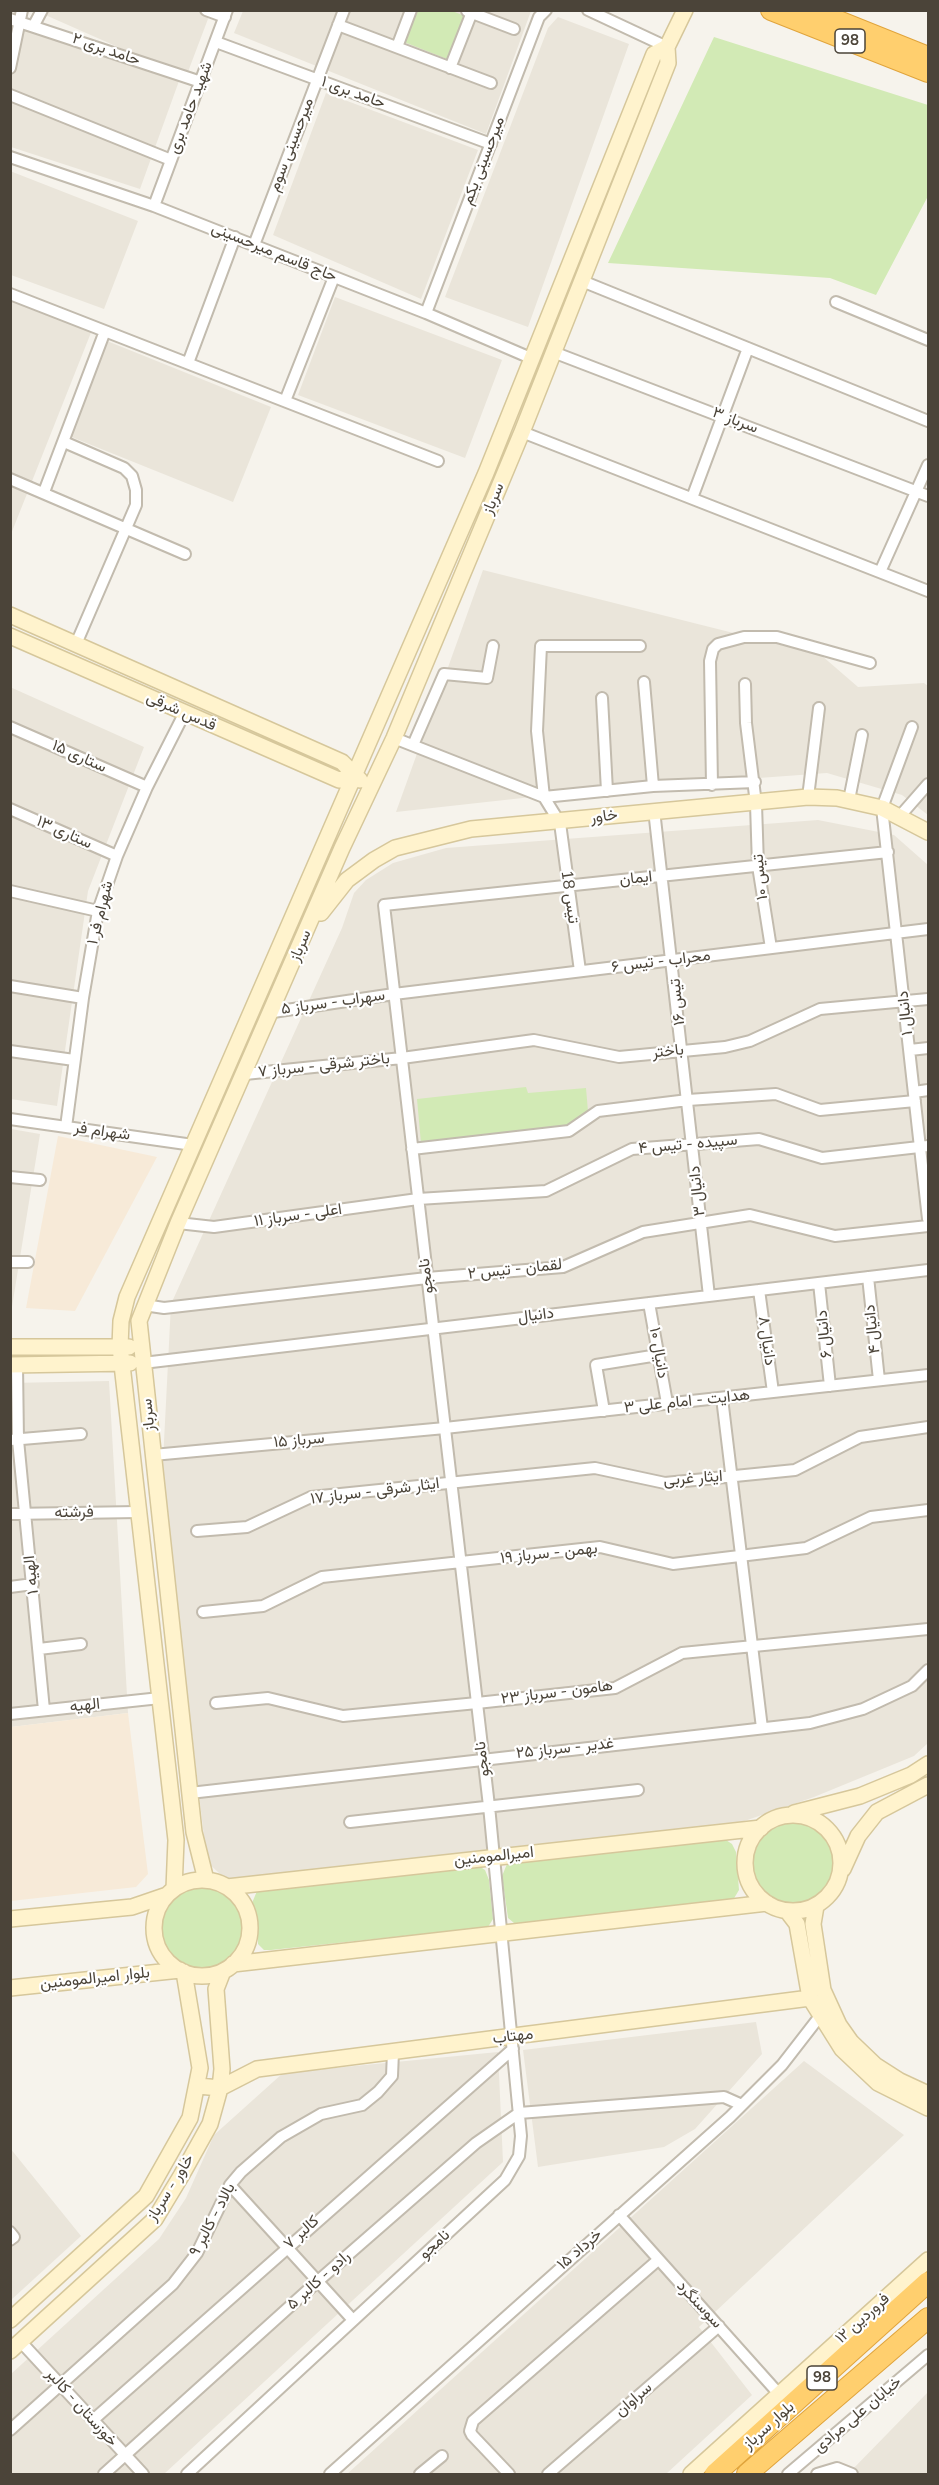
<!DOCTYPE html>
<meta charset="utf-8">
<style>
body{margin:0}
#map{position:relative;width:939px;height:2485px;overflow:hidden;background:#f6f3ec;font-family:"Nunito Sans",sans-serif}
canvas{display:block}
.frame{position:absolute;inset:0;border:12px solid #4b4439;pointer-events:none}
</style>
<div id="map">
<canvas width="939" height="2485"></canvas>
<div class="frame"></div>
</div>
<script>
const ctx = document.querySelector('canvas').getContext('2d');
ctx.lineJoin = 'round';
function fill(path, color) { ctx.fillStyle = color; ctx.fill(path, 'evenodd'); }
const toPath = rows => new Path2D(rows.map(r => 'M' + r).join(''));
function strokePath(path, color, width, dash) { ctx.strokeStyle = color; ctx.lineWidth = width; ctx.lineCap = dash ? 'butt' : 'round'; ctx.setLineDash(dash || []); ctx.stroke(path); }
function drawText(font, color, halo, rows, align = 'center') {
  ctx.font = font + ' "Nunito Sans",Vazirmatn,sans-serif'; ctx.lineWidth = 4.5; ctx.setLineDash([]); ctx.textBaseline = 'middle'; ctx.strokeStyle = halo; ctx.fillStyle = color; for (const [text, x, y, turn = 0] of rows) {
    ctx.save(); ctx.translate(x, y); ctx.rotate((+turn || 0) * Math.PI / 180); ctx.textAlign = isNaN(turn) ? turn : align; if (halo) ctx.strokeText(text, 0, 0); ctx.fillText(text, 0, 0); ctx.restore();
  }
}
fill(toPath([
 [34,10,211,11,186,77],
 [243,11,531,11,486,134,234,33],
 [558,17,629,44,528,327,445,297,548,28],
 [10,20,179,81,140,189,11,147],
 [326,93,478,150,421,299,273,235],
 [10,171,138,221,104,309,11,275],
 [11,295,94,325,11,534],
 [335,297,502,360,465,458,298,395],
 [107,341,271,407,233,502,69,436],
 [483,570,821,655,858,687,924,683,928,686,928,815,902,795,827,773,595,790,396,812],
 [10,687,144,747,88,891,57,1106,11,1099],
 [818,820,894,835,928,865,928,1743,914,1756,814,1797,730,1826,230,1883,207,1862,162,1481,171,1304,342,928,354,893,366,880,393,863,446,848],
 [11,1129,40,1134,11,1313],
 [109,1381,128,1713,11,1727,10,1383],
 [756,2022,762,2054,695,2129,664,2147,538,2167,523,2050],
 [498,2052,503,2162,164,2474,11,2474,11,2374,159,2239,186,2198,214,2135,283,2073],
 [804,2061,904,2135,699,2327,752,2395,666,2474,347,2474],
 [10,2148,81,2236,11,2300,10,2300],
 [928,2392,928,2474,848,2474]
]), '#eae5da');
fill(toPath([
 [58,1136,157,1157,75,1311,26,1308],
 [128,1713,148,1874,136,1887,11,1901,11,1727]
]), '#f7ead8');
fill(toPath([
 [418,11,452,11,465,16,447,59,404,42],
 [714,37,928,105,928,196,876,295,830,278,608,263],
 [526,1087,528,1093,586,1088,589,1123,421,1143,417,1099],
 '753 1864a41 41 0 1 1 82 0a41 41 0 1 1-82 0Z',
 [726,1840,732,1844,736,1852,739,1890,733,1900,727,1903,521,1923,514,1923,508,1918,502,1876,507,1864],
 [479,1866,485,1870,489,1880,493,1919,488,1927,271,1950,264,1950,258,1944,258,1927,252,1903,257,1891],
 '159 1928a42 42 0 1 1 84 0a42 42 0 1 1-84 0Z'
]), '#d2eab5');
const street = toPath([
 [206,10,225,17],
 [588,10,667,47],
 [467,11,514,29],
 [10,19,201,82],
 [34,25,42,10],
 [338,25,491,83],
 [216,42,491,144],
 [397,47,411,10],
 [10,68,22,10],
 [450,68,472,12],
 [10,95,171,160],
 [10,157,154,206,426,313,533,359],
 [154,206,227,10],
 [254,245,344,10],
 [582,281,928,421],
 [10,294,438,461],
 [836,302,928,340],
 [426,313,539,17,546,10],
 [553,352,928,496],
 [188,363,235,237],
 [285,401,334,277],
 [522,432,928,591],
 [64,442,124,468,132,476,136,490,136,505,76,644],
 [10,479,185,554],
 [44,492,105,331],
 [692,498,748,348],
 [880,572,928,465],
 [644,682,653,786],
 [745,684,746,723,756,804,758,866,771,948],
 [602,698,607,791],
 [10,727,147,787],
 [912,727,882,808,928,1219],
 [394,738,544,797,653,786,755,782],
 [413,745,444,674,487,678,493,646],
 [712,785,710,661,713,649,718,644,744,637,777,637,870,663],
 [808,797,819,708],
 [849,800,862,735],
 [10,809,117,856],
 [654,810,709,1296],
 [900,816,928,784],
 [10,891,98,911],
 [580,971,560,823,544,797,537,731,541,646,640,646],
 [10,986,83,998],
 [273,1012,394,994,928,929],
 [910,1050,928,1048],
 [10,1051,74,1060],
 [245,1074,402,1058,534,1040,619,1057,725,1047,750,1041,820,1009,928,999],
 [914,1092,928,1090],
 [10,1119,193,1145],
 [66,1127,83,998,98,911,117,856,147,787,184,714],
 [412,1149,569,1131,598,1111,688,1100,776,1094,820,1110,915,1101],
 [10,1177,40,1180],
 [178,1223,214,1227,418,1199,546,1191,632,1149,759,1139,822,1158,928,1146],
 [10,1262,28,1262],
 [868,1277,879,1380],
 [819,1283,830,1386],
 [759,1290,773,1392],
 [649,1303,667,1403],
 [144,1305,164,1308,427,1278,563,1267,643,1232,750,1215,835,1236,928,1226],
 [143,1363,928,1270],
 [17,1365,18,1440,44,1710],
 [722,1398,762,1728],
 [604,1411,596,1365,658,1355],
 [10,1440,81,1434],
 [153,1455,445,1428,928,1375],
 [10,1514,138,1512],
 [197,1531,247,1527,311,1497,595,1468,665,1483,795,1470,860,1437,928,1427],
 [10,1587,33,1584],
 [203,1612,263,1606,322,1577,600,1547,673,1564,806,1548,871,1517,928,1510],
 [39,1649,81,1644],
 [216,1703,268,1698,343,1716,477,1703,615,1688,682,1653,928,1629],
 [10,1714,160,1698],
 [190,1793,810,1723,863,1709,912,1686,928,1670],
 [350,1822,638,1790],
 [230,2185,353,2320],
 [619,2215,779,2394],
 [10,2232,14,2237,10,2240],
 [21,2342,143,2474],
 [93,2420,513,2049],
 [10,2430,173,2284,197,2253,230,2185,241,2172,281,2137,321,2114,362,2105,378,2092,392,2076,393,2052],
 [104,2474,318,2281,476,2143,519,2113,724,2097,742,2105],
 [187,2474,505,2180,519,2156,521,2136,489,1806,384,905,888,852],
 [330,2474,730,2117,782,2065,820,2016],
 [420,2474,442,2456],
 [509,2474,472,2435,470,2431,473,2421,658,2260],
 [548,2474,719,2326],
 [788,2474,928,2355],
 [817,2474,837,2468,852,2474]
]);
const secondary = toPath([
 [10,615,342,762,360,780],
 [10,636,339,780,354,776],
 [321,913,347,880,374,860,395,848,471,829,808,797,837,798,882,808,928,832],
 [10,1347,129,1347],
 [10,1365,130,1363],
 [794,1813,860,1796,911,1775,928,1764],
 '745 1863a48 48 0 1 1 96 0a48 48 0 1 1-96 0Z',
 [843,1869,858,1836,877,1812,928,1785],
 [206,1880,194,1832,139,1321,178,1223,342,848,394,738,522,432,668,63,667,47,685,10],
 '154 1928a48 48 0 1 1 96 0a48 48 0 1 1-96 0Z',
 [227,1887,761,1828],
 [174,1889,176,1840,120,1347,121,1321,127,1297,486,473,654,54,667,47],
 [816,1906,813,1924,823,1990,839,2025,851,2042,875,2065,900,2081,928,2094],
 [787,1911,797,1924,810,1998,842,2049,878,2083,928,2108],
 [10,1919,132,1907,167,1895],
 [233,1964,767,1903],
 [10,1988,180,1970],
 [198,2086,220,2088,257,2069,810,1998],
 [10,2320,146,2196,190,2118,200,2068,184,1972],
 [10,2351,155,2219,181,2176,210,2124,220,2088,222,2069,216,1989,223,1971],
 [691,2474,928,2260]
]);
const highway = toPath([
 [771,10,928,72],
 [811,10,928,57],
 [715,2474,928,2282],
 [747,2474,928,2318]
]);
strokePath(street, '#c2bbae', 14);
strokePath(secondary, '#d6c79b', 18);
strokePath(highway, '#e0a43c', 22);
strokePath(street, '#fff', 10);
strokePath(secondary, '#fff3cd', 15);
strokePath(highway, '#ffcf6e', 20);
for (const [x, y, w] of [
 [850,41,30],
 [822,2378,30]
]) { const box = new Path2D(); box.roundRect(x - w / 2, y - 12, w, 24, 4.5); ctx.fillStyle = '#fff'; ctx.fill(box); strokePath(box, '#4b4439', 1.5); }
drawText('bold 15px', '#4b4439', null, [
 ["98",850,41],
 ["98",822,2378]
]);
drawText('16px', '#4b4439', '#fff', [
 ["حامد بری ۲",106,50,19],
 ["حامد بری ۱",353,93,20],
 ["شهید حامد بری",191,108,-69],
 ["میرحسینی سوم",292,145,-69],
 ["میرحسینی یکم",484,161,-69],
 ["حاج قاسم میرحسینی",274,253,22],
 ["سرباز ۳",735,421,21],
 ["سرباز",494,499,-67],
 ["قدس شرقی",181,712,24],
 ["ستاری ۱۵",79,757,24],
 ["خاور",604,817,-8],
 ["ستاری ۱۳",64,833,24],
 ["تیس ۱۰",761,877,-96],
 ["ایمان",636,879,-6],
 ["تیس 18",569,897,82],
 ["شهرام فر ۱",101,913,-76],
 ["سرباز",301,946,-67],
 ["محراب - تیس ۶",661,962,-7],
 ["تیس ۱۶",678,1002,-96],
 ["سهراب - سرباز ۵",333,1003,-8],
 ["دانیال ۱",906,1013,-96],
 ["باختر",668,1052,-6],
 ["باختر شرقی - سرباز ۷",324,1066,-6],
 ["شهرام فر",102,1132,8],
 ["سپیده - تیس ۴",688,1145,-5],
 ["دانیال ۳",698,1191,-96],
 ["اعلی - سرباز ۱۱",298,1216,-8],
 ["لقمان - تیس ۲",515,1270,-6],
 ["نامجو",427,1276,-97],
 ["دانیال",536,1316,-7],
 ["دانیال ۴",873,1329,-96],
 ["دانیال ۶",825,1334,-96],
 ["دانیال ۸",766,1341,82],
 ["دانیال ۱۰",658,1353,80],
 ["هدایت - امام علی ۳",687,1402,-6],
 ["سرباز",149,1415,-96],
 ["سرباز ۱۵",299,1441,-5],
 ["ایثار غربی",693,1479,-4],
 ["ایثار شرقی - سرباز ۱۷",375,1492,-7],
 ["فرشته",74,1513,-1],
 ["بهمن - سرباز ۱۹",549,1554,-6],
 ["الهیه ۱",32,1575,-96],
 ["هامون - سرباز ۲۳",557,1693,-7],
 ["الهیه",85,1706,-6],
 ["غدیر - سرباز ۲۵",565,1749,-6],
 ["نامجو",483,1759,-97],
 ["امیرالمومنین",494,1857,-6],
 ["بلوار امیرالمومنین",95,1979,-6],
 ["مهتاب",513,2037,-7],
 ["خاور - سرباز",171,2188,-58],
 ["بالاد - کالبر ۹",213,2220,-62],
 ["کالبر ۷",302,2233,-42],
 ["نامجو",435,2245,-43],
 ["۱۵ خرداد",580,2250,-41],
 ["رادو - کالبر ۵",319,2281,-42],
 ["سوسنگرد",699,2305,47],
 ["۱۲ فروردین",863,2319,-42],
 ["سراوان",634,2400,-41],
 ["خوزستان - کالبر",81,2408,48],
 ["خیابان علی مرادی",858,2415,-40],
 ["بلوار سرباز",769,2426,-42]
]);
</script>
